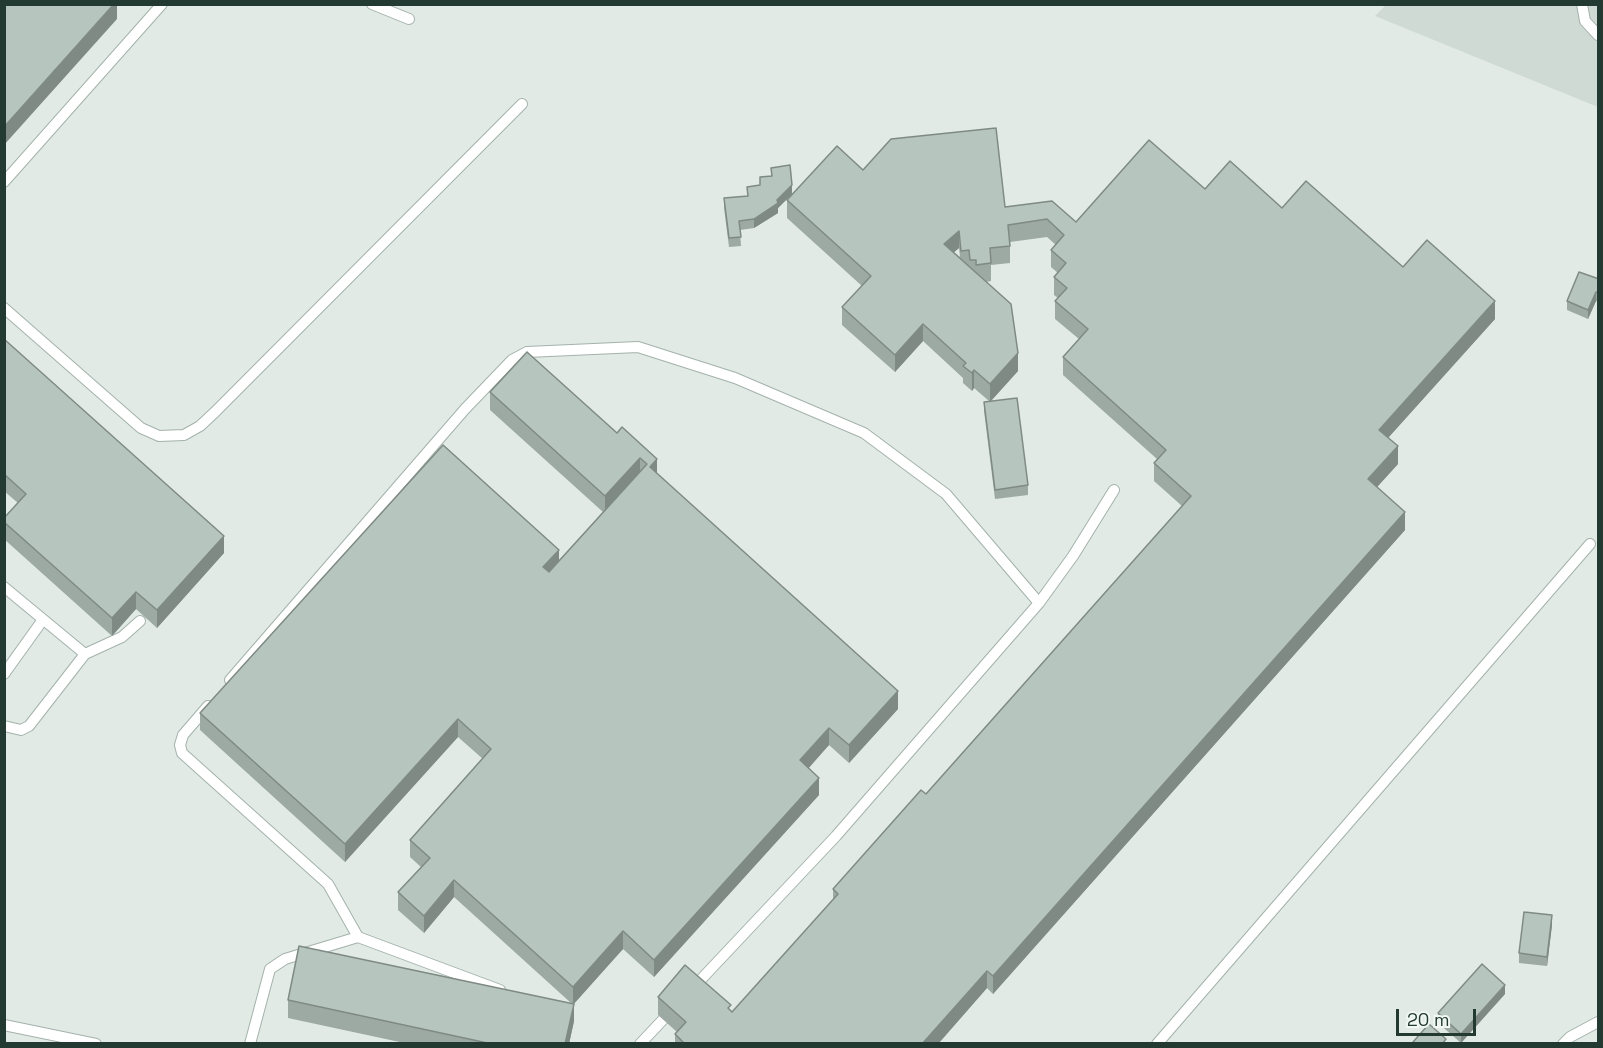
<!DOCTYPE html>
<style>
body{margin:0}
#map{position:relative;width:1603px;height:1048px;overflow:hidden;background:#e1eae5;font-family:"Space Grotesk",sans-serif}
canvas{display:block}
.frame{position:absolute;inset:0;border:6px solid #223a32;pointer-events:none}
.scale{position:absolute;left:1396px;top:1009px;width:80px;height:27px;box-sizing:border-box;border:3px solid #223a32;border-top:0;padding-left:8px;font-size:18px;line-height:21px;white-space:nowrap;color:#223a32;-webkit-text-stroke:4px #f1f7f3;paint-order:stroke}
</style>
<div id="map">
<canvas width="1603" height="1048"></canvas>
<div class="frame"></div>
<div class="scale">20 m</div>
</div>
<script>
const ctx = document.querySelector('canvas').getContext('2d');
ctx.lineJoin = 'round';
function fill(path, color) { ctx.fillStyle = color; ctx.fill(path, 'evenodd'); }
const toPath = rows => new Path2D(rows.map(r => 'M' + r).join(''));
function strokePath(path, color, width, dash) { ctx.strokeStyle = color; ctx.lineWidth = width; ctx.lineCap = dash ? 'butt' : 'round'; ctx.setLineDash(dash || []); ctx.stroke(path); }
fill(toPath([
 [1386,5,1598,5,1598,107,1375,16]
]), '#cfdad4');
const service = toPath([
 [372,4,409,19],
 [1582,4,1585,21,1598,35],
 [4,182,162,4],
 [4,308,141,428,159,436,184,435,200,426,215,412,522,104],
 [4,587,85,654],
 [4,674,42,621],
 [230,680,465,409,512,360,527,352,638,347,735,378,864,433,946,494,1039,603],
 [208,706,183,735,180,745,182,753,328,884,358,937],
 [4,726,21,730,29,726,85,654,122,637,140,621],
 [692,989,836,836,1039,603,1073,556,1114,490],
 [4,1025,96,1044],
 [250,1044,270,969,285,959,358,937,500,990],
 [640,1044,673,1009],
 [1157,1044,1590,544],
 [1563,1044,1570,1037,1598,1022]
]);
strokePath(service, '#a4b2ac', 12);
strokePath(service, '#fff', 10);
fill(toPath([
 [771,168,792,194,778,208,778,213,754,228,740,230,741,246,729,247,724,208,724,198,747,196,747,187,760,185,760,177,771,176],
 [863,170,1005,207,1076,222,1205,189,1282,208,1403,267,1495,319,1388,438,1398,464,1377,487,1405,530,993,994,987,988,938,1044,675,1044,675,1034,677,1032,658,1015,658,997,731,1011,732,1012,833,900,833,889,926,794,1182,506,1154,481,1154,463,1157,459,1063,375,1063,357,1079,339,1055,319,1055,301,1058,298,1054,295,1054,277,1058,273,1051,267,1051,250,1056,245,1047,237,1010,242,1010,263,991,265,991,281,986,282,1018,371,991,401,1028,485,1028,495,995,499,984,411,984,402,989,401,974,388,972,391,963,383,963,378,923,341,895,372,842,325,842,307,862,286,787,218,787,200],
 [959,248,960,257,954,252],
 [1599,279,1599,302,1596,301,1588,319,1567,310,1567,301],
 [4,339,224,553,157,628,136,609,112,636,4,539,4,518,18,503,4,491],
 [527,352,657,473,898,709,849,763,829,745,808,768,819,795,654,977,623,949,573,1004,574,1021,569,1044,409,1044,288,1018,288,1000,571,1003,454,897,424,933,398,910,398,892,421,867,410,857,410,840,483,759,458,737,345,862,200,730,200,713,559,560,603,512,490,410,490,392],
 [1552,925,1547,966,1519,963,1519,953],
 [1505,994,1461,1043,1438,1023,1438,1013]
]), '#9da9a3');
fill(toPath([
 [114,4,117,4,117,19,4,145,4,127],
 [792,185,792,194,778,208,778,213,754,228,754,219,777,200],
 [959,231,959,248,944,261,944,244],
 [1596,292,1596,301,1588,319,1588,310],
 [1495,301,1495,319,1379,448,1379,430],
 [923,324,923,341,895,372,895,355],
 [1018,353,1018,371,990,402,990,384],
 [974,370,974,388,972,391,972,373],
 [1398,446,1398,464,1368,497,1368,479],
 [640,458,640,475,605,514,605,496],
 [657,459,657,477,650,467],
 [1405,512,1405,530,993,994,993,976],
 [224,536,224,553,157,628,157,610],
 [559,550,559,568,543,584,543,567],
 [136,592,136,609,112,636,112,618],
 [898,691,898,709,849,763,849,745],
 [458,719,458,737,345,862,345,844],
 [829,728,829,745,800,778,800,760],
 [819,778,819,795,654,977,654,960],
 [454,880,454,897,424,933,424,916],
 [1552,915,1552,925,1547,966,1547,957],
 [623,931,623,949,573,1005,573,987],
 [987,971,987,988,938,1044,922,1044],
 [1505,985,1505,994,1461,1043,1461,1034],
 [574,1004,574,1021,569,1044,565,1044]
]), '#7f8a85');
const building = toPath([
 [4,4,114,4,4,127,4,4],
 [996,128,1005,207,1052,201,1076,222,1149,140,1205,189,1230,161,1282,208,1306,181,1403,267,1427,240,1495,301,1379,430,1398,446,1368,479,1405,512,993,976,987,971,922,1044,685,1044,675,1034,686,1022,658,997,685,965,731,1005,728,1008,732,1012,838,894,833,889,921,790,926,794,1191,496,1154,463,1166,450,1063,357,1088,329,1055,301,1067,288,1054,277,1066,263,1051,250,1064,235,1047,219,1008,225,1010,246,990,248,991,263,976,265,976,260,970,260,969,250,961,251,959,231,944,244,1011,304,1018,353,990,384,974,370,972,373,963,366,966,363,923,324,895,355,842,307,871,276,787,200,837,146,863,170,891,139,996,128],
 [790,165,792,185,777,200,778,203,754,219,739,221,741,237,729,238,724,198,748,196,747,187,760,185,760,177,772,176,771,168,790,165],
 [1579,272,1599,279,1599,293,1596,292,1588,310,1567,301,1579,272],
 [4,339,224,536,157,610,136,592,112,618,4,522,4,518,26,494,4,474,4,339],
 [527,352,617,433,622,427,657,459,650,467,898,691,849,745,829,728,800,760,819,778,654,960,623,931,573,987,454,880,424,916,398,892,430,858,410,840,491,749,458,719,345,844,200,713,443,445,559,550,543,567,549,572,647,464,640,458,605,496,490,392,527,352],
 [1017,398,1028,485,995,490,984,402,1017,398],
 [1524,912,1552,915,1547,957,1519,953,1524,912],
 [299,946,574,1004,565,1044,492,1044,288,1000,299,946],
 [1482,964,1505,985,1461,1034,1438,1013,1482,964],
 [1429,1024,1446,1039,1442,1044,1415,1044,1413,1042,1429,1024]
]);
fill(building, '#b6c5be');
strokePath(building, '#7f8a85', 1.5);
</script>
